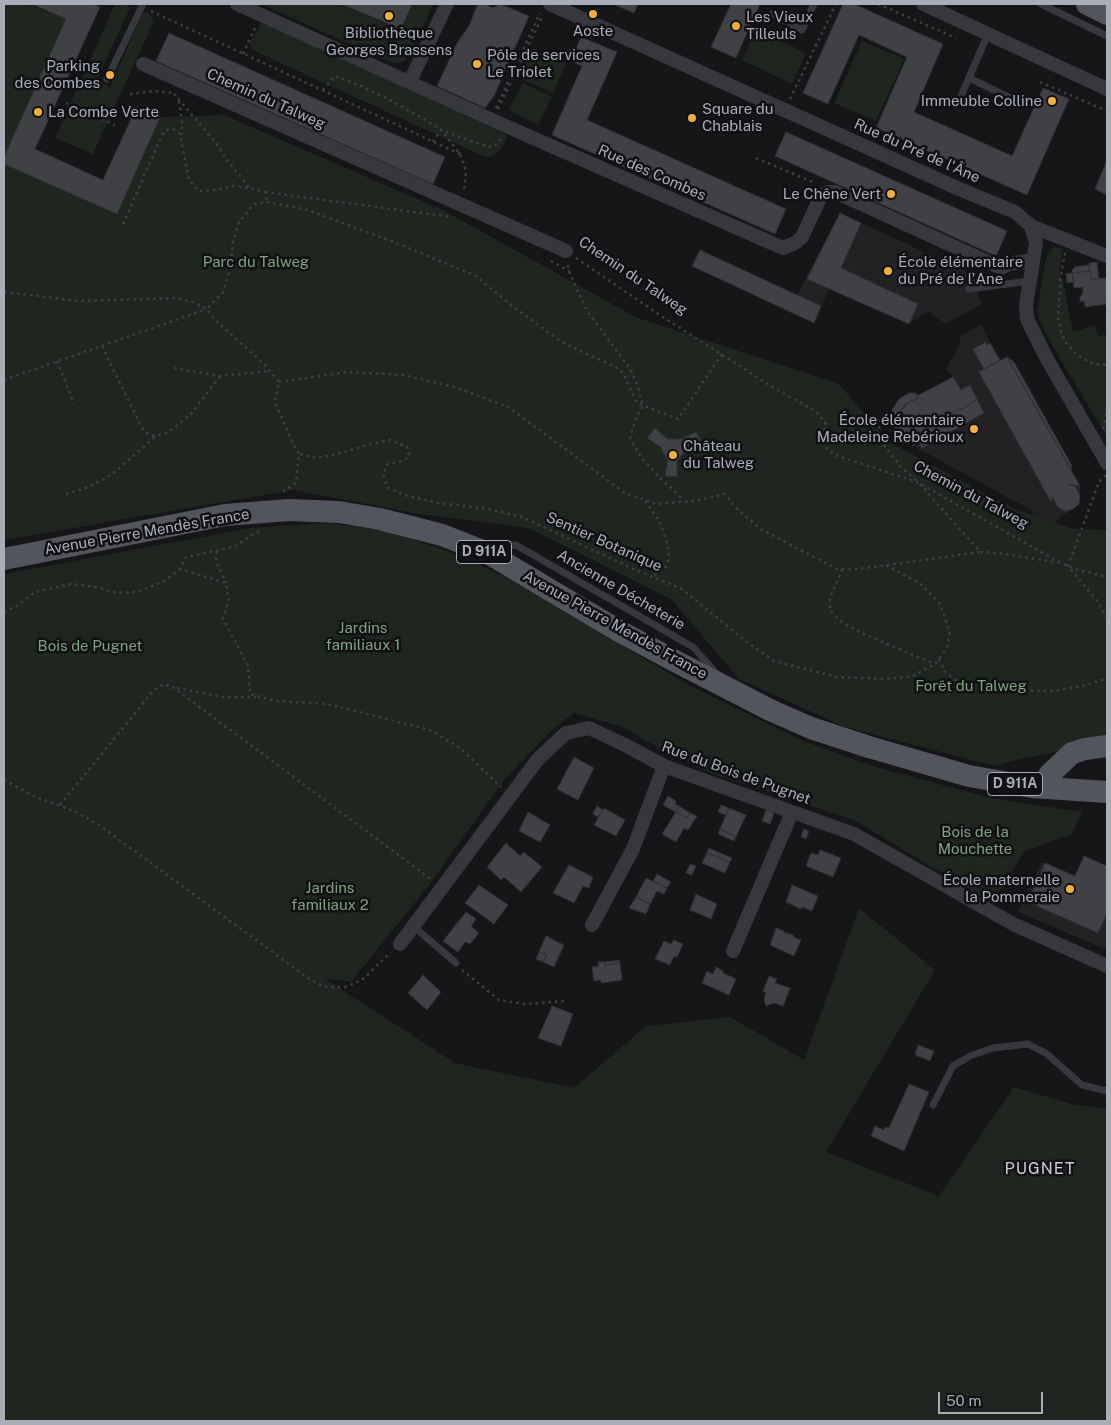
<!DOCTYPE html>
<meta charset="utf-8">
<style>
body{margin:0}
#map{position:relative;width:1111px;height:1425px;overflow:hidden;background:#161618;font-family:"Public Sans",sans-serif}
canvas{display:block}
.frame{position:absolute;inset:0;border:5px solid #a8adb8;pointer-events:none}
.scale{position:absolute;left:938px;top:1392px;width:105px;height:22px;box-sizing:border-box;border:2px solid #a8adb8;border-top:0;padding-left:6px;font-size:15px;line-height:18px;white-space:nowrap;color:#a8adb8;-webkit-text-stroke:4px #111113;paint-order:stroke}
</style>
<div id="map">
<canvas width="1111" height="1425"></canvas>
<div class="frame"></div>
<div class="scale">50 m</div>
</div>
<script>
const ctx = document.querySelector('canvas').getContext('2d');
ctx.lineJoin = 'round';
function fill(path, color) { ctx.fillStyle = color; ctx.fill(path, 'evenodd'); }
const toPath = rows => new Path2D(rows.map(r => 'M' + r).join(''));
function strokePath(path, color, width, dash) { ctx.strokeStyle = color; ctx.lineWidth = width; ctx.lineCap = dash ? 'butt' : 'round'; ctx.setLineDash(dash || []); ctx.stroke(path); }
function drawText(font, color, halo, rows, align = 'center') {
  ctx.font = font + ' "Public Sans",sans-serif'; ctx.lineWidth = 5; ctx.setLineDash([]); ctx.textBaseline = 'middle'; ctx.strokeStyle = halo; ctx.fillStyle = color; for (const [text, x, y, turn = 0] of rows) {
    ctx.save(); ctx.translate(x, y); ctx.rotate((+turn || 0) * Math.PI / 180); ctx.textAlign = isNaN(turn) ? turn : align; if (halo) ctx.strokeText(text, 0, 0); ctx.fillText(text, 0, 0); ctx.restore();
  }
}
fill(toPath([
 [840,213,976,276,975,288,982,304,945,324,928,311,909,324,829,289,814,323,692,266,700,250,797,295],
 [981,324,999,360,1007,357,1014,362,1072,466,1071,469,1080,486,1080,500,1076,507,1062,516,1044,533,1031,510,919,449,910,441,901,437,894,426,892,410,899,399,909,393,916,393,918,395,953,377,946,369,961,342,959,337],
 [1084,856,1107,866,1107,950,1018,912,1042,862,1075,876]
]), '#222225');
fill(toPath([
 [4,4,27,4,66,19,4,157],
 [115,4,127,4,130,8,97,80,110,87,143,13,148,12,154,21,93,154,55,138],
 [261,4,338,4,401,30,413,4,433,4,410,55,404,61,399,63,390,62],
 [265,22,507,135,506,141,501,148,492,156,485,157,261,54,251,48,250,43,261,23],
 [756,30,806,53,792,84,742,60],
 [862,41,904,59,876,121,834,103],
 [530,48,566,63,553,93,517,77],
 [523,83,552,97,538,125,509,110],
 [224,115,445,211,635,317,839,384,889,442,1015,509,1073,529,1107,530,1107,742,1011,761,995,766,845,727,739,679,671,599,529,528,419,514,293,490,4,540,4,164,117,214,160,117],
 [1055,247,1063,249,1059,274,1063,281,1073,332,1095,325,1098,337,1107,334,1107,437,1050,342,1039,319,1037,310,1046,259,1049,251],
 [326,523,384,530,459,555,534,591,622,646,689,685,803,741,872,766,991,798,1082,812,1072,834,1025,851,991,903,854,820,713,774,664,751,623,727,574,713,552,730,505,779,429,885,351,982,324,978,455,1063,574,1088,646,1026,730,1017,804,1060,859,908,935,970,826,1152,939,1196,1014,1087,1071,1104,1107,1109,1107,1421,4,1421,4,574,250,528]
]), '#1e261f');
const building = toPath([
 [32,4,94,4,100,7,35,149,103,180,137,106,160,117,117,214,4,164,4,157,66,19,32,4],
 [341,4,412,4,401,29,341,4],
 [480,4,485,4,493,8,500,4,529,16,494,96,485,108,437,86,457,43,469,26,477,6,480,4],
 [613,4,638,4,634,13,613,4],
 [731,4,760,4,736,58,711,47,731,4],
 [843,4,854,4,943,44,914,112,1012,156,1043,88,1069,99,1027,195,876,128,907,57,859,35,828,104,803,93,843,4],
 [169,33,445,157,433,184,156,61,169,33],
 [581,37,617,52,587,120,786,209,775,234,552,135,582,66,571,61,581,37],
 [786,132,1007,231,996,256,775,156,786,132],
 [1107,160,1107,195,1095,189,1107,160],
 [840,213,861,223,841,268,918,304,909,324,807,279,840,213],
 [700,250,821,306,814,323,692,266,700,250],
 [1097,262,1099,279,1091,279,1089,263,1097,262],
 [1089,265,1090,271,1072,273,1072,270,1075,267,1089,265],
 [1090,271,1091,279,1107,278,1107,304,1085,307,1085,302,1080,301,1080,297,1083,293,1083,287,1074,288,1072,273,1090,271],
 [1072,273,1074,282,1067,283,1066,274,1072,273],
 [986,342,987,345,990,343,1000,360,984,369,973,349,986,342],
 [1007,357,1014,362,1072,466,1071,469,1007,357],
 [1007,357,1080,486,1068,484,1076,487,1080,496,1079,504,1073,509,1065,511,1061,509,1057,506,1053,497,1051,502,979,372,1007,357],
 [953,377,961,390,970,385,977,399,961,410,960,408,933,423,934,425,920,433,919,431,914,434,901,409,905,407,904,405,918,398,917,396,953,377],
 [909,393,916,393,918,398,904,405,905,407,901,409,919,442,901,437,894,426,892,410,899,399,909,393],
 [977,399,984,413,922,448,914,434,919,431,920,433,934,425,933,423,960,408,961,410,977,399],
 [655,428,667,439,681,439,696,432,702,443,686,450,677,461,677,477,665,476,668,460,661,449,662,448,647,438,655,428],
 [574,757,594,768,578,800,557,789,574,757],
 [668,796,676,801,675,804,679,806,676,812,663,805,668,796],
 [721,805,729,808,726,815,718,812,721,805],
 [597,806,603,810,598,817,593,814,597,806],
 [679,806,690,813,687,818,676,812,679,806],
 [604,808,625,820,616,836,594,825,604,808],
 [729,808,746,815,736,837,720,829,729,808],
 [766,810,774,813,770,824,762,821,766,810],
 [528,812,550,825,540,842,519,831,528,812],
 [676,812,687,818,690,813,697,816,688,830,684,828,676,842,662,834,676,812],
 [720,829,736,837,734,841,718,834,720,829],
 [804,829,809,831,806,839,801,837,804,829],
 [506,843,520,856,524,852,542,867,521,892,504,877,501,880,487,867,506,843],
 [709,848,732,858,730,862,707,853,709,848],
 [820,850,841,858,833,877,806,866,811,853,818,855,820,850],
 [707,853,730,862,725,873,702,863,707,853],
 [1084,856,1107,866,1107,913,1098,933,1028,902,1045,863,1075,876,1084,856],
 [690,864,696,866,692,875,686,873,690,864],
 [569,865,593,877,589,888,583,886,574,903,553,893,569,865],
 [657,874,671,882,667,888,653,881,657,874],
 [646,878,667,888,664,894,657,891,650,904,636,897,646,878],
 [479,885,508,905,494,924,465,903,479,885],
 [792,885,818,896,812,911,802,907,801,909,786,902,792,885],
 [696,894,717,904,711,919,690,910,696,894],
 [636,897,650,904,646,914,629,908,636,897],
 [466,912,476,919,471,926,479,933,470,944,465,942,458,952,443,941,466,912],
 [776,928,784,931,783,932,793,935,795,938,801,940,794,956,770,945,776,928],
 [546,936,564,945,554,967,543,962,547,955,539,952,546,936],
 [674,940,683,944,677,957,674,956,670,965,655,959,664,941,671,944,674,940],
 [539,952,547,955,543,962,536,959,539,952],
 [619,960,620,963,605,965,605,962,619,960],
 [598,962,605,962,605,965,620,963,622,980,601,983,601,980,594,981,592,967,599,966,598,962],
 [716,967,723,971,723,973,736,979,729,995,702,983,707,971,713,974,716,967],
 [423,975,441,992,427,1010,408,993,423,975],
 [769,976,777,979,775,983,790,988,783,1006,774,1003,766,1006,764,999,766,993,763,991,769,976],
 [552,1006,573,1014,561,1046,538,1038,552,1006],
 [918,1045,934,1051,930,1061,915,1055,918,1045],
 [909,1084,929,1092,904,1151,871,1136,875,1126,884,1130,885,1127,889,1128,909,1084]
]);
fill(building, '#404145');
strokePath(building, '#303034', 1);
strokePath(toPath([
 [878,4,956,38],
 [151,11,460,154],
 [596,11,599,4],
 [243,54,255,28],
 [1040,82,1107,111],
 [323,90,335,76,359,85,386,98,424,119,441,130,460,154,466,171,464,191],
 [130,94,154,91,173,93],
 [174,94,217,144,226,159,249,187],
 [790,99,836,4],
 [179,101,182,122,182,135],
 [66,103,115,125],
 [496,108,540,13],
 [498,109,543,15],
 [433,142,441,130,488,147,494,146,501,139],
 [756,158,815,183],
 [265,192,452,217],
 [123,224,162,135,166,130,173,129,180,134,189,180,199,191,214,190,234,186,250,188,265,192,267,202],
 [1065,253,1061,275,1058,318,1061,332,1066,343,1077,355,1093,364,1107,365],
 [576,258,666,319,774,388,817,412,826,424,823,436,827,449,835,455,917,482,1061,563],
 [551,261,569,271],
 [568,265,569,271,587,311,631,370,638,387,643,406,636,418,630,439,641,457,658,476,684,500],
 [4,292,80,301,177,298,193,302,207,309],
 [102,346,139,422,145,432,154,436,167,433,191,414,220,376],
 [57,361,74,404],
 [174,368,220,376,270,371],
 [4,380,207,309],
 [279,382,348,372,403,375,455,387,508,407,625,493,656,504,694,501,725,494,737,509,762,530,837,569,859,569,980,552],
 [1103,429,1107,411],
 [915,445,902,441,896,437,892,430,888,418,886,416,883,416,879,424,880,436,885,447,901,467,916,480],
 [300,454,316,458,334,455,367,445,390,440,407,447,409,457,402,461,388,464,383,474,387,487,404,495,439,503,489,509,522,517,638,571,682,589,744,640,774,661,837,677,886,679,913,676,935,664,947,648,950,632,940,604,920,583,883,564],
 [1106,475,1099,482,1068,566,1098,602,1107,618],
 [920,484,980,552,999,553,1061,563,1078,570,1107,577],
 [283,492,296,483,299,454,289,435,275,402,279,382,264,364,214,319,207,309,223,292,231,266,233,241,239,222,254,204,267,202,307,210,394,242,476,276,511,305,559,340,580,351,614,366,623,373,637,403,678,419,722,354],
 [66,494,83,489,101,481,116,471,156,436],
 [645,501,659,520,668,545,669,558,666,566,659,573,652,576],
 [259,531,234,547,186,557,180,569,226,583,229,599,223,618,248,666,250,694,276,701,327,704,430,730,460,748,501,787],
 [217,551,216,561,226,583],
 [842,569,830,598,830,611,842,622,861,633,935,664],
 [4,612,18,605,35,592,71,584,97,587,113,592,129,593,143,590,166,580,180,569],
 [939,659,945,672,955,680,997,690,1053,691,1087,685,1107,678],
 [177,688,222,697,256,697],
 [4,780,36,797,76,812,99,825,308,978,324,987,345,987,362,980,391,952],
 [60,805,154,690,164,684,174,688,432,880],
 [462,970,499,1000,524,1004,564,1001]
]), '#3d3f44', 2.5, [2.5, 4]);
strokePath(toPath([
 [1041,4,1107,36],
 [772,14,802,30,814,4],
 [969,78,1023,104],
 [107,79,143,4],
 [961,96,988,34],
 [969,289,1030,281],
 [493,551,499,547,516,545,693,647,717,674],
 [413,926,456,963],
 [933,1105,953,1066,970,1056,993,1048,1028,1044,1047,1054,1082,1085,1107,1091]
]), '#37383d', 7);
strokePath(toPath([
 [237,4,499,123,783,248,795,243,802,237,821,196,828,192,835,192,1001,268,1009,264,1033,260],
 [550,4,957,188,1015,212,1031,226,1036,243,1026,305,1027,319,1047,359,1107,463],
 [923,4,1107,89],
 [143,64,566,251],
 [410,81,447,4],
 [1031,226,1107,256],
 [592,925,633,849,664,766],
 [400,944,538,759,566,733,589,728,627,746,664,766,854,834,1013,924,1107,966],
 [733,951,792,812]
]), '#37383d', 14);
strokePath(toPath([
 [1087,4,1107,14],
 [4,559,225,515,289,510,339,512,380,519,442,535,488,553,619,631,675,661,770,710,811,728,869,747,969,776,1032,787,1107,792],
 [1049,775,1072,753,1085,749,1107,746]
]), '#53555c', 22);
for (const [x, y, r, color] of [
 [593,14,5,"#f2b134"],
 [389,16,5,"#f2b134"],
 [736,26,5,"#f2b134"],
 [477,64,5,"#f2b134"],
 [110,75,5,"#f2b134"],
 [1052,101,5,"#f2b134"],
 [38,112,5,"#f2b134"],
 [692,118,5,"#f2b134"],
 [891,194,5,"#f2b134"],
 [888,271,5,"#f2b134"],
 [974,429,5,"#f2b134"],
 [673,455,5,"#f2b134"],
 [1070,889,5,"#f2b134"]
]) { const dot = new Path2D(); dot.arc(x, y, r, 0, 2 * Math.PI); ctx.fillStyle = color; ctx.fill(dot); strokePath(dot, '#111113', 2); }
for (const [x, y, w] of [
 [484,552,55],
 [1015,784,55]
]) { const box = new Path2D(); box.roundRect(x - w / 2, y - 11.5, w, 23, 4); ctx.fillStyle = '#111113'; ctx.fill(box); strokePath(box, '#a8adb8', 1); }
drawText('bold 14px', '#a8adb8', null, [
 ["D 911A",484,552],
 ["D 911A",1015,784]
]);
drawText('15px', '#a8adb8', '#111113', [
 ["Les Vieux",746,17],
 ["Tilleuls",746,34],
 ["Aoste",593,31,"center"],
 ["Bibliothèque",389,33,"center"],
 ["Georges Brassens",389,50,"center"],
 ["Pôle de services",487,55],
 ["Le Triolet",487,72],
 ["Parking",100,66,"right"],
 ["des Combes",100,83,"right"],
 ["Immeuble Colline",1042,101,"right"],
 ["Square du",702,109],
 ["Chablais",702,126],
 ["La Combe Verte",48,112],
 ["Le Chêne Vert",881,194,"right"],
 ["École élémentaire",898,262],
 ["du Pré de l'Ane",898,279],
 ["École élémentaire",964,420,"right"],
 ["Madeleine Rebérioux",964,437,"right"],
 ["Château",683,446],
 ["du Talweg",683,463],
 ["École maternelle",1060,880,"right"],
 ["la Pommeraie",1060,897,"right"]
], 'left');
drawText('15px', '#a8adb8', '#111113', [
 ["Chemin du Talweg",266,99,24],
 ["Rue du Pré de l'Âne",917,151,24],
 ["Rue des Combes",652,173,24],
 ["Chemin du Talweg",633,276,34],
 ["Chemin du Talweg",971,495,28],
 ["Avenue Pierre Mendès France",147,532,-10],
 ["Sentier Botanique",604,542,24],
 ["Ancienne Décheterie",621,590,30],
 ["Avenue Pierre Mendès France",615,625,29],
 ["Rue du Bois de Pugnet",736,773,20]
]);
drawText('15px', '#7fa381', '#111113', [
 ["Parc du Talweg",256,262],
 ["Jardins",363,628],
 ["familiaux 1",363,645],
 ["Bois de Pugnet",90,646],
 ["Forêt du Talweg",971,686],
 ["Bois de la",975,832],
 ["Mouchette",975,849],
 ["Jardins",330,888],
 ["familiaux 2",330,905]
]);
ctx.letterSpacing = '1px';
drawText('16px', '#c9ccd4', '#111113', [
 ["PUGNET",1040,1169]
]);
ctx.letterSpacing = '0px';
</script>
